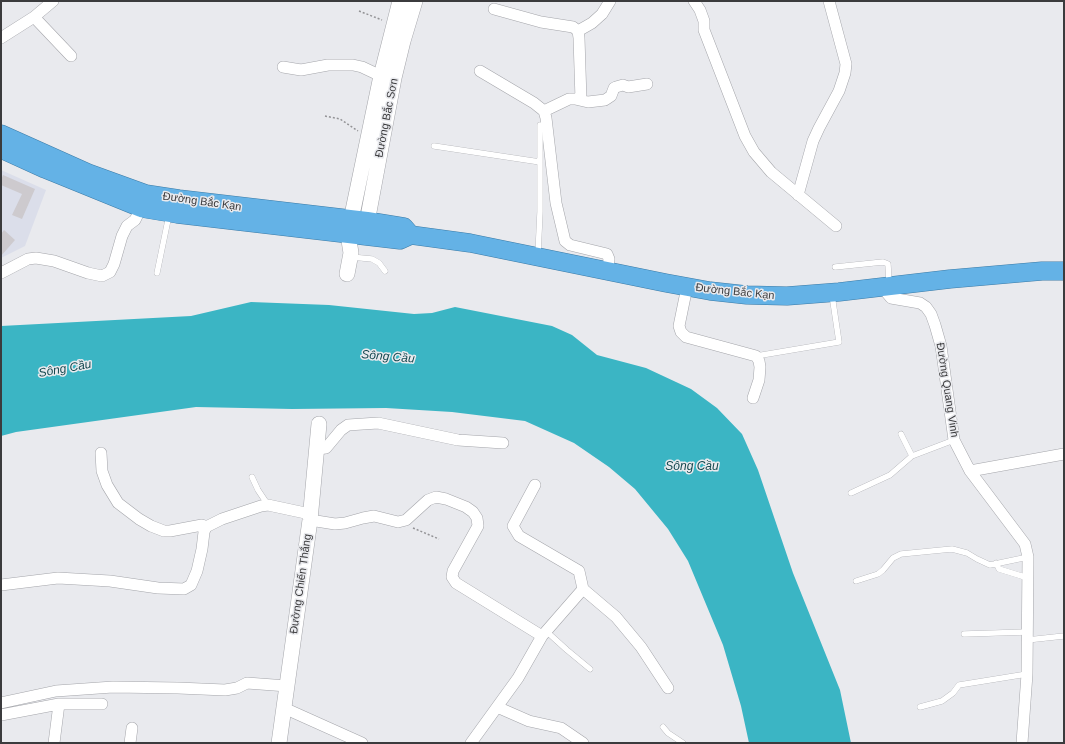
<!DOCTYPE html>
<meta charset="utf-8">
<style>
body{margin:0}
#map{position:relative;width:1065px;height:744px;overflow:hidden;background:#e9eaee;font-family:Helvetica,sans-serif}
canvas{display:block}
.frame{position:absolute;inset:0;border:2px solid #3b3b3d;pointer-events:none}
</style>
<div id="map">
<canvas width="1065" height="744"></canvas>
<div class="frame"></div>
</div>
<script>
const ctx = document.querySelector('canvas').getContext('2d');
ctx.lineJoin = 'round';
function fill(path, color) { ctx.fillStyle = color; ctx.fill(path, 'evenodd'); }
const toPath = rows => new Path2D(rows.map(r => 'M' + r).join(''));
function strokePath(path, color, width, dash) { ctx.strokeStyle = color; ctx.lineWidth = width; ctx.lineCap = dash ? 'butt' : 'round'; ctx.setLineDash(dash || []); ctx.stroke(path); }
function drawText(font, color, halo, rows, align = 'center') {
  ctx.font = font + ' Helvetica,sans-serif'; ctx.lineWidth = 3; ctx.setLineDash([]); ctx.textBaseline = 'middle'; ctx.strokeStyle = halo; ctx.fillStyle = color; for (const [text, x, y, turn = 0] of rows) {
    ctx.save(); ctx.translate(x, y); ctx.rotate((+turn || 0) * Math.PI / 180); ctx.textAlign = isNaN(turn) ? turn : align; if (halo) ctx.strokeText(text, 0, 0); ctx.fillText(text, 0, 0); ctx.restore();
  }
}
fill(toPath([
 [1,170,46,190,25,246,1,258]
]), '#dbdeea');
fill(toPath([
 [251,302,329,305,414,314,432,313,455,307,552,326,572,335,597,355,646,368,691,389,717,408,742,434,758,470,793,573,840,690,851,743,749,743,741,706,723,645,688,561,668,529,635,489,609,467,574,443,525,421,452,412,386,408,292,409,196,407,16,432,1,436,1,326,191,316]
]), '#3bb5c4');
fill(toPath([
 [3,175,35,189,22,219,12,215,22,194,1,185,1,180],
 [4,230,15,240,1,256,1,234]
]), '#cdcace');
const service = toPath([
 [434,146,540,162],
 [538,254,540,212,540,125],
 [351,257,372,259,379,263,385,271],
 [835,267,883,262,888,264,889,283],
 [157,273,169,215],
 [756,356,839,342,832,295],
 [901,434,912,456],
 [252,477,258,490,268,505],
 [851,493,890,475,912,456,954,440],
 [996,563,999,569,1028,578],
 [856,581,878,574,883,570,893,558,901,554,952,549,967,553,977,559,990,565,1028,557],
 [546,631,567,650,590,669],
 [964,634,1027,632],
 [1027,640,1064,636],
 [920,707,942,701,953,693,959,685,1027,674],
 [663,727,668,733,683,743]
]);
const minor = toPath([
 [694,1,700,10,704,21,704,30,745,136,754,152,771,172,836,226],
 [494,9,541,22,573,27,578,31,579,38,581,100],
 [34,17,71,56],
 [578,31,592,23,602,14,610,1],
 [1,38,34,17,53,1],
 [283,67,301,70,328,65,353,65,362,67,381,76],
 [480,71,534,103,544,111,546,118,556,203,565,241,570,245,607,254,609,259,608,271],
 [544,111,569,99,575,99,588,102,605,100,611,96,614,88,616,87,623,85,628,87,647,84],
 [798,195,813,141,819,128,839,91,845,73,846,64,829,1],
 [1,273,28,259,36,258,54,261,88,273,102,276,110,272,114,264,122,236,127,226,135,220,143,204],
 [884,286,886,292,891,298,920,303,926,307,931,314,935,325,941,346,954,440,970,471,1025,544,1028,557,1027,674,1022,743],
 [687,287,679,326,681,332,686,337,756,356,759,361,760,367,759,380,753,398],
 [317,449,326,448,341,430,348,425,378,423,458,440,503,443],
 [101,453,102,471,107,485,118,503,139,519,151,526,164,531,170,531,202,525,206,527],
 [970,471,1064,454],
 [310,520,335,524,345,523,363,518,374,516,398,522,406,520,428,500,436,497,446,499,466,507,473,512,477,518,478,526,453,571,452,577,456,583,542,636],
 [1,585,58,578,110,581,158,588,184,589,191,585,197,571,202,549,204,532,206,527,222,519,261,506,268,505,310,514],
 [583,589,616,617,641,647,668,688],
 [1,703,56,691,113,687,178,688,225,690,237,688,247,683,287,686],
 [497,707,529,721,561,728,583,743],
 [284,708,362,743],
 [1,715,59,704,102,704],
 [54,743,59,704],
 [130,743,132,728],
 [471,743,518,678,542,636,583,589,579,571,519,536,513,526,535,485]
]);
const secondary = toPath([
 [365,233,394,78,403,41,415,1],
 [347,274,351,253,348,234,351,220,381,76,400,1],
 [279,743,310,520,319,424]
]);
const trunk = toPath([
 [1,134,88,173,146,194,179,199,367,221,404,227,411,235],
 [1,149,45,169,141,208,177,214,400,240,411,235,470,243,666,283,710,291,747,295,787,296,839,292,950,279,1042,271,1064,271]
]);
strokePath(service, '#a4a5aa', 6);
strokePath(minor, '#a4a5aa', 12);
strokePath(secondary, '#a4a5aa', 16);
strokePath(trunk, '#3c7ba6', 19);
strokePath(toPath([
 [359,11,382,20],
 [325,116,340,119,358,131],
 [413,528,439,539]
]), '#939396', 1.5, [2, 2]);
strokePath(service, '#fff', 5.5);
strokePath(minor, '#fff', 11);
strokePath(secondary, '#fff', 15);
strokePath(trunk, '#64b2e6', 18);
drawText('11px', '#3b3b3d', '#e9eaee', [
 ["Đường Bắc Sơn",387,118,-79],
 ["Đường Bắc Kạn",202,202,8],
 ["Đường Bắc Kạn",735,292,6],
 ["Đường Quang Vinh",947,390,81],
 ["Đường Chiến Thắng",301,584,-82]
]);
drawText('italic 12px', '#154950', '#e9eaee', [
 ["Sông Cầu",388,357,5],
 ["Sông Cầu",65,369,-10],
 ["Sông Cầu",692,467]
]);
</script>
